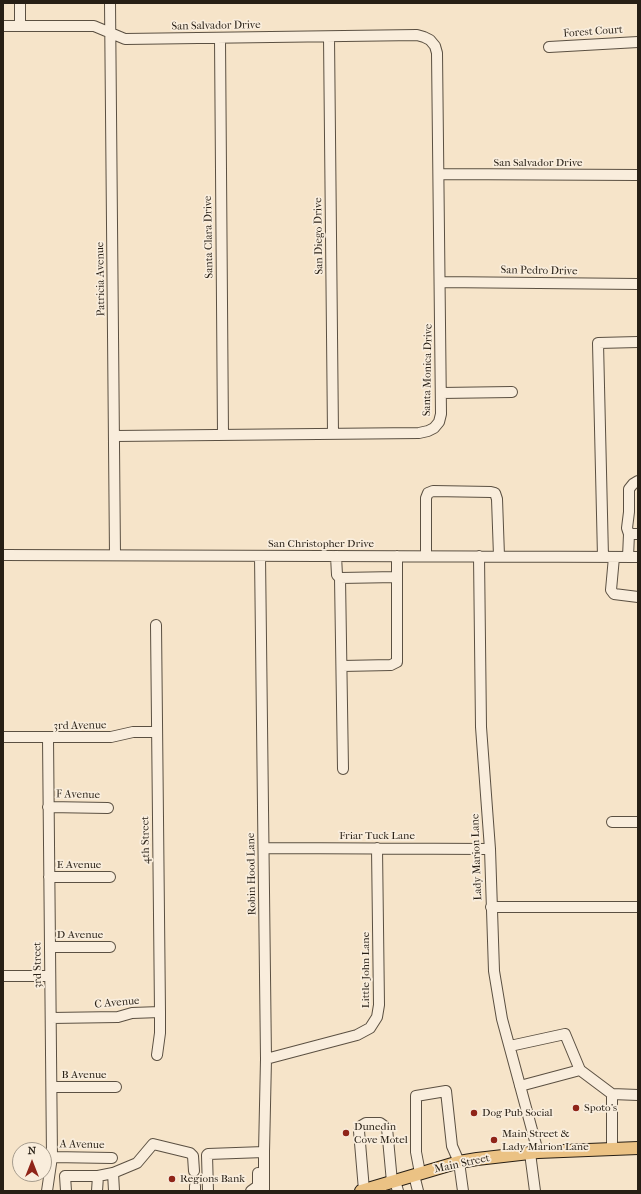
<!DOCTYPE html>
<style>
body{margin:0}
#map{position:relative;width:641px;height:1194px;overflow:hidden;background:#f6e4c9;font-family:"IM FELL French Canon",serif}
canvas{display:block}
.frame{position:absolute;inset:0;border:4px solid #271f15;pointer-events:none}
.north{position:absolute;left:12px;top:1142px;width:40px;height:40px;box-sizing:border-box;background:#f9eddc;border:1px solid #a59b8c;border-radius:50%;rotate:0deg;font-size:11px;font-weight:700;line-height:16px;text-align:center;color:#271f15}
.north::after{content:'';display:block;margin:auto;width:14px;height:18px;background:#8f2418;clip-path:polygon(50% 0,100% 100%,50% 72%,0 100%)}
</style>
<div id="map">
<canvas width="641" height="1194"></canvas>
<div class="frame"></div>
<div class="north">N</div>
</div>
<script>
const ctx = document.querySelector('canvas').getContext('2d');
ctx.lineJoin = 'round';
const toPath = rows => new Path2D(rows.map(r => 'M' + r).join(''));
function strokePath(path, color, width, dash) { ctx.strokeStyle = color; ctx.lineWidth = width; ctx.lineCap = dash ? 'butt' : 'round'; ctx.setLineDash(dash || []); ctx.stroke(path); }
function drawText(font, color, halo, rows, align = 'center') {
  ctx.font = font + ' "IM FELL French Canon",serif'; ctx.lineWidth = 3.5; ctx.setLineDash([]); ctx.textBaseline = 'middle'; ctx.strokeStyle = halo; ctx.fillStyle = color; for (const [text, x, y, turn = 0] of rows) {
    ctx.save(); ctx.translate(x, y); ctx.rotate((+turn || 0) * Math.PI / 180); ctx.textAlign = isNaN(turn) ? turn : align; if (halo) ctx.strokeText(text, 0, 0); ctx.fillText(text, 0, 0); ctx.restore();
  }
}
const minor = toPath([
 [20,3,20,26],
 [110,3,115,555],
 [3,26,94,26,125,39,417,35,424,37,430,40,435,46,437,53,441,414,439,422,434,428,428,431,419,433,115,436],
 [329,37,333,434],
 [220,39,223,435],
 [549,47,638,42],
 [439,174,638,175],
 [440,282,638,284],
 [441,393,512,392],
 [629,534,627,528,629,512,629,489,633,484,638,481],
 [3,555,638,557],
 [260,556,266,1059,264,1152,264,1191],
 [336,556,337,575,340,578,397,577,397,556],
 [426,556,426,498,428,493,433,491,491,492,495,493,497,499,499,556],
 [479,556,481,727,490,849,494,971,502,1019,538,1152],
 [603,557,598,343,638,342],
 [614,557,611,590,614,594,638,597],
 [628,557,629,534,638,534],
 [340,578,343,769],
 [156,625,160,1012,160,1033,157,1055],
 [342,666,391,665,397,662,397,577],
 [3,737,111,737,133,732,156,732],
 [48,807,108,808],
 [612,822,638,822],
 [264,848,490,849],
 [49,877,110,877],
 [491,907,638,907],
 [50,947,110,947],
 [3,976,49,976],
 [51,1018,118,1017,132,1013,160,1012],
 [510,1046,565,1034,580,1070,612,1094],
 [266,1059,357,1035,370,1028,377,1017,379,1005,377,848],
 [520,1086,580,1070],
 [52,1087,116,1087],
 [612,1149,612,1094,638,1095],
 [530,1153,535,1191],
 [52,1157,112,1158],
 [113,1173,114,1191],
 [420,1173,416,1152,416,1096,446,1091,452,1146,459,1162,463,1191],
 [414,1175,418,1191],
 [395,1181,398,1191],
 [195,1186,195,1191],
 [364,1190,359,1131,361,1126,366,1123,380,1123,387,1128,392,1182],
 [47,1191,52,1157,48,738],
 [66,1191,65,1176,98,1176,113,1173,137,1163,153,1144,190,1153,193,1156,194,1171],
 [97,1191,98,1176],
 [208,1191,207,1155,208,1154,264,1152],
 [251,1191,258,1186,258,1173]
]);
const major = toPath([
 [361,1191,459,1162,477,1159,538,1152,638,1148]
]);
strokePath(minor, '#5b5042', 12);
strokePath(major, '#271f15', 14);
strokePath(minor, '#f9eddc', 10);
strokePath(major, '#ebc284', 12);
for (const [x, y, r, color] of [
 [576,1108,4,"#8f2418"],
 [474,1113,4,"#8f2418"],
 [346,1133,4,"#8f2418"],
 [494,1140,4,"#8f2418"],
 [172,1179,4,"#8f2418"]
]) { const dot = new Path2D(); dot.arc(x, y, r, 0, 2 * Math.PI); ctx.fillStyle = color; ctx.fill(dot); strokePath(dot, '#f9eddc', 1.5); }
drawText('11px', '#271f15', '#f9eddc', [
 ["San Salvador Drive",216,26,-1],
 ["Forest Court",593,32,-4],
 ["San Salvador Drive",538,163],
 ["San Diego Drive",319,236,-91],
 ["Santa Clara Drive",209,237,-91],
 ["San Pedro Drive",539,271,1],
 ["Patricia Avenue",101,279,-91],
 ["Santa Monica Drive",428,370,-89],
 ["San Christopher Drive",321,544],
 ["3rd Avenue",80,726,-1],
 ["F Avenue",78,795,1],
 ["Friar Tuck Lane",377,836],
 ["4th Street",146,840,-91],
 ["Lady Marion Lane",477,857,-92],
 ["E Avenue",79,865],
 ["Robin Hood Lane",252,874,-91],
 ["D Avenue",80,935],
 ["3rd Street",38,965,-91],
 ["Little John Lane",366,970,-90],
 ["C Avenue",117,1003,-5],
 ["B Avenue",84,1075],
 ["A Avenue",82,1145,1],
 ["Main Street",462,1164,-12]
]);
drawText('11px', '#271f15', '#f9eddc', [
 ["Spoto's",584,1108],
 ["Dog Pub Social",482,1113],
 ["Dunedin",354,1127],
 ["Cove Motel",354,1140],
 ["Main Street &",502,1134],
 ["Lady Marion Lane",502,1147],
 ["Regions Bank",180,1179]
], 'left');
</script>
